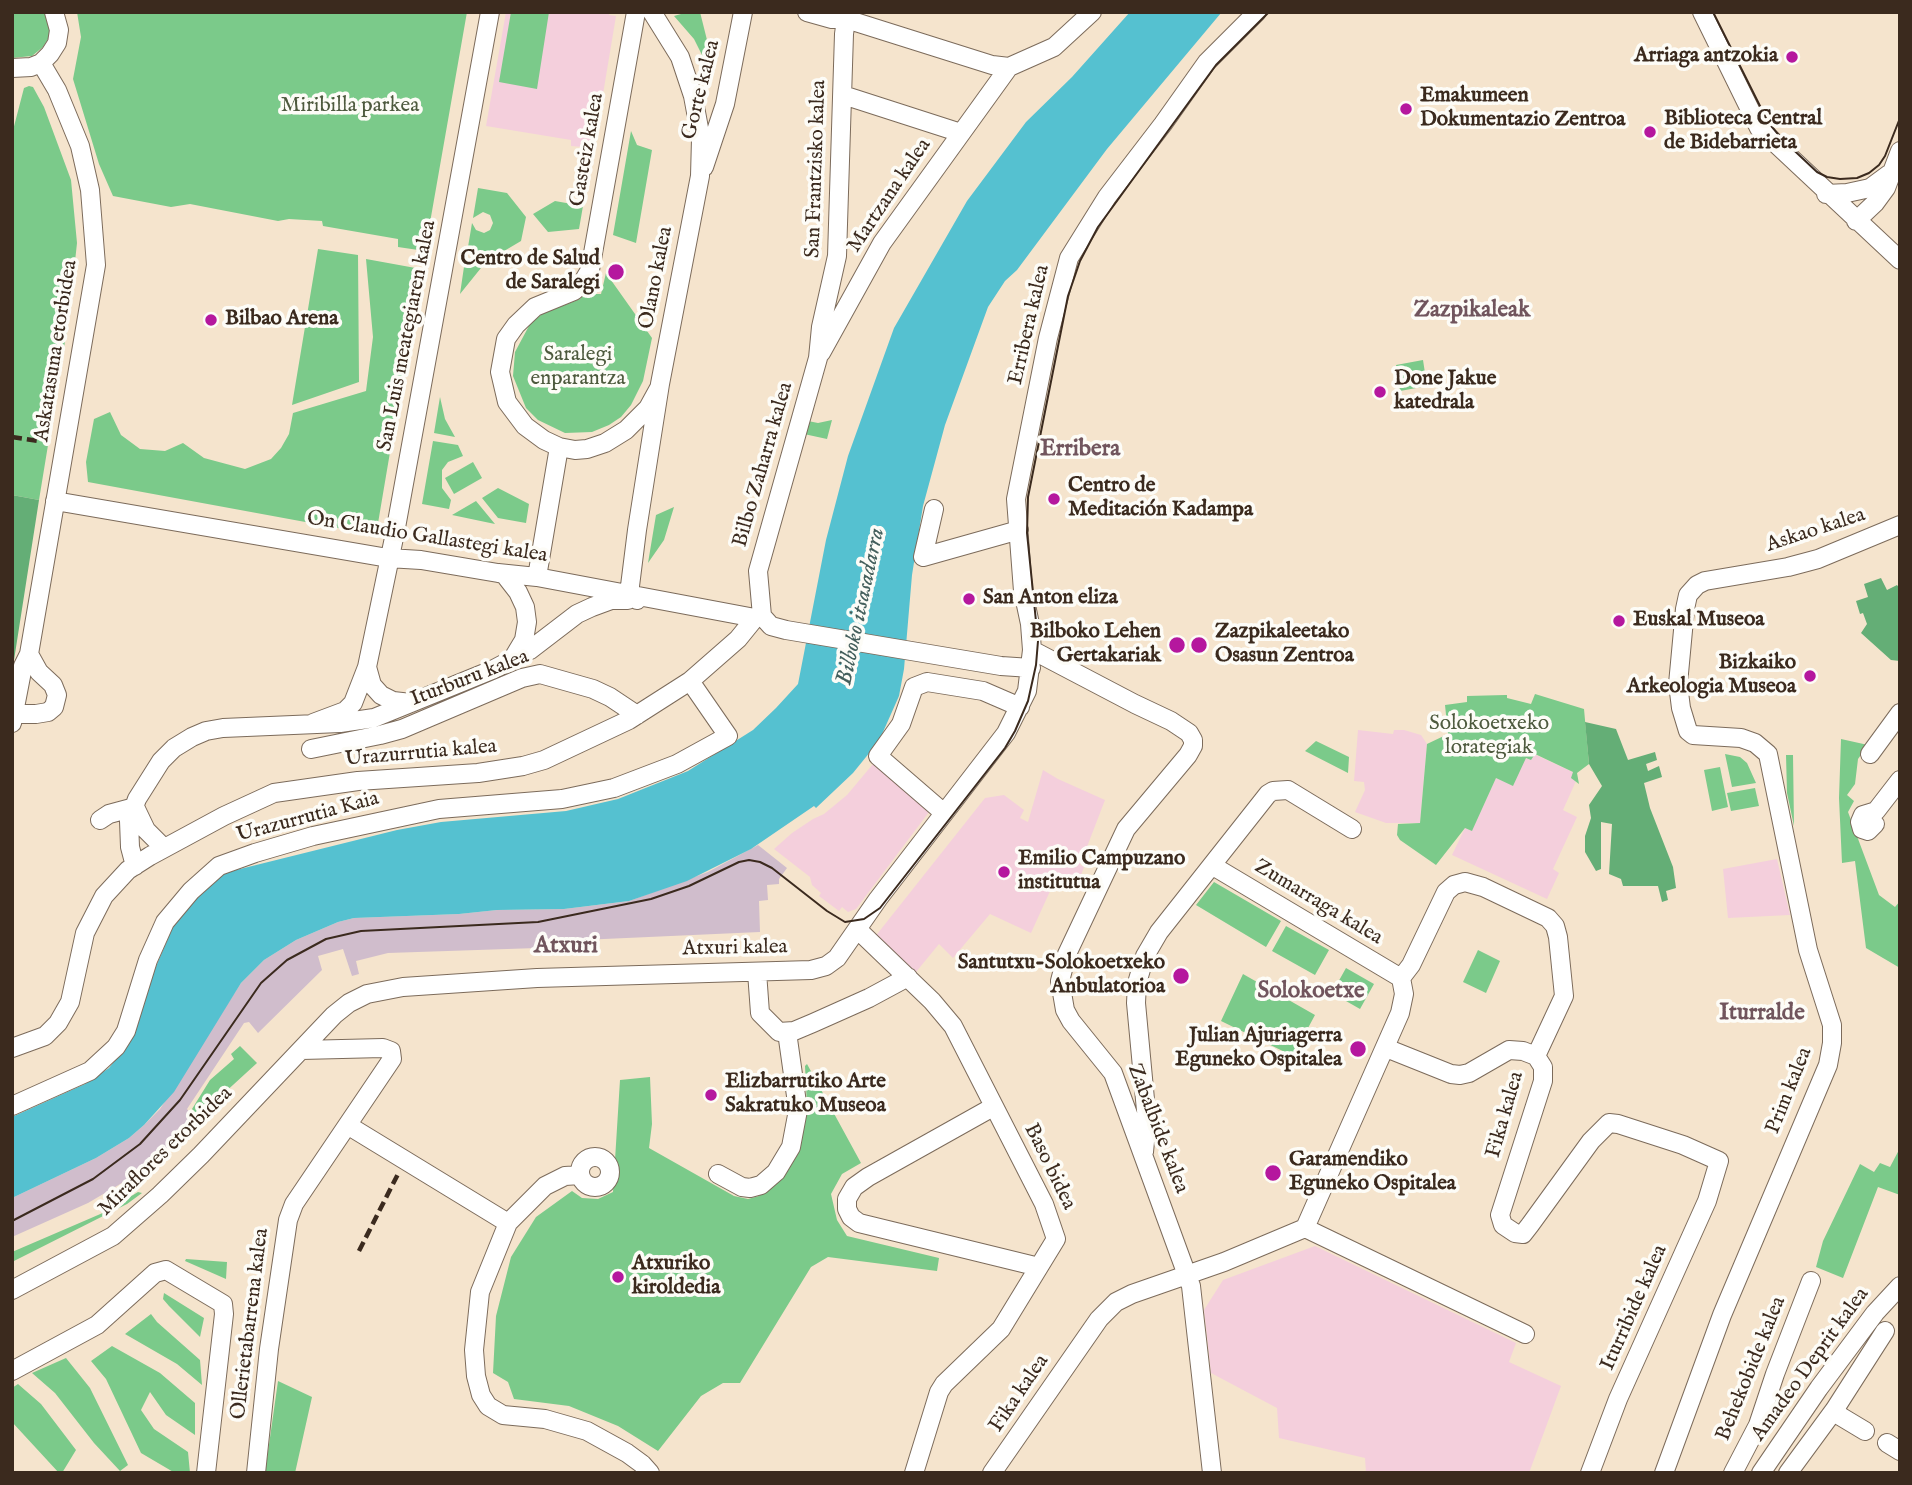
<!DOCTYPE html>
<meta charset="utf-8">
<style>
body{margin:0}
#map{position:relative;width:1912px;height:1485px;overflow:hidden;background:#f5e4cd;font-family:"IM FELL English",serif}
canvas{display:block}
.frame{position:absolute;inset:0;border:14px solid #3b2a1e;pointer-events:none}
</style>
<div id="map">
<canvas width="1912" height="1485"></canvas>
<div class="frame"></div>
</div>
<script>
const ctx = document.querySelector('canvas').getContext('2d');
ctx.lineJoin = 'round';
function fill(path, color) { ctx.fillStyle = color; ctx.fill(path, 'evenodd'); }
const toPath = rows => new Path2D(rows.map(r => 'M' + r).join(''));
function strokePath(path, color, width, dash) { ctx.strokeStyle = color; ctx.lineWidth = width; ctx.lineCap = dash ? 'butt' : 'round'; ctx.setLineDash(dash || []); ctx.stroke(path); }
function drawText(font, color, halo, rows, align = 'center') {
  ctx.font = font + ' "IM FELL English",serif'; ctx.lineWidth = 7; ctx.setLineDash([]); ctx.textBaseline = 'middle'; ctx.strokeStyle = halo; ctx.fillStyle = color; for (const [text, x, y, turn = 0] of rows) {
    ctx.save(); ctx.translate(x, y); ctx.rotate((+turn || 0) * Math.PI / 180); ctx.textAlign = isNaN(turn) ? turn : align; if (halo) ctx.strokeText(text, 0, 0); ctx.fillText(text, 0, 0); ctx.restore();
  }
}
fill(toPath([
 [506,12,609,12,609,15,616,16,594,148,571,146,571,140,486,126],
 [1358,730,1393,734,1394,730,1404,730,1421,735,1427,744,1420,823,1386,823,1355,812,1365,790,1364,782,1354,781],
 [1534,754,1573,772,1576,781,1563,810,1577,817,1553,869,1559,873,1547,899,1452,855,1465,828,1472,830,1496,778],
 [873,764,929,812,856,909,848,912,842,907,839,911,819,896,821,893,812,885,810,877,774,849,792,833,813,819,824,814,847,795],
 [1043,770,1058,779,1105,800,1080,865,1084,867,1077,886,1056,878,1031,933,990,914,953,958,939,944,916,972,874,938,985,798,1004,795,1024,810,1020,818,1028,822],
 [1777,859,1790,915,1728,918,1723,869],
 [1315,1246,1516,1343,1509,1362,1561,1386,1529,1473,1366,1473,1365,1458,1279,1438,1277,1408,1211,1373,1204,1310,1223,1280]
]), '#f4cfdc');
fill(toPath([
 [758,845,787,868,779,879,779,884,767,885,768,900,759,901,760,932,537,942,537,948,388,953,356,961,359,974,352,976,343,949,318,956,322,970,258,1033,249,1022,244,1023,187,1109,196,1121,155,1159,127,1180,88,1203,12,1237,12,1198,96,1158,129,1138,144,1125,160,1109,241,983,264,960,296,940,338,922,354,918,459,914,497,910,564,909,629,901,708,872]
]), '#d0bdcc');
fill(toPath([
 [12,12,45,12,47,16,50,30,48,39,43,47,32,56,12,58],
 [77,12,467,12,425,251,398,247,398,239,323,226,322,221,289,219,278,221,190,204,171,207,113,196,99,164,73,79,81,37],
 [511,12,549,12,537,89,499,82],
 [688,12,700,12,707,40,704,59,694,39,674,16],
 [29,86,33,87,44,107,71,180,77,243,69,317,39,500,12,495,12,134,24,88],
 [631,131,637,145,652,150,636,243,613,235],
 [478,188,507,193,526,217,521,241,494,257,467,253,472,223,476,230,484,233,490,230,493,223,490,215,483,212,473,218],
 [555,201,583,206,579,229,548,232,533,214],
 [318,249,358,255,359,382,292,405],
 [366,259,421,269,376,535,88,482,86,462,94,419,110,412,121,435,140,449,165,451,183,443,204,458,245,469,271,459,281,448,289,434,293,413,366,391,373,337],
 [465,260,485,263,460,294],
 [606,273,652,338,643,381,631,405,621,417,609,425,592,432,565,433,538,420,526,408,513,376,515,352,530,324,542,314,580,299,584,294,601,294],
 [1423,360,1427,386,1400,391,1396,365],
 [440,397,445,419,455,437,434,433],
 [832,420,827,439,804,434,808,421,818,423],
 [433,441,458,445,463,456,448,462,442,470,442,488,451,500,449,509,422,504],
 [473,462,482,478,454,494,445,478],
 [498,488,529,504,526,523,498,518,482,498],
 [476,501,495,524,452,515],
 [674,507,664,540,648,563,656,515],
 [1535,694,1584,709,1589,764,1577,773,1579,784,1571,778,1573,772,1535,754,1531,760,1526,758,1513,786,1496,778,1472,831,1465,828,1436,865,1400,840,1397,835,1398,824,1420,823,1427,744,1448,734,1445,705,1467,702,1467,696,1505,695,1507,695,1507,698,1531,704],
 [1841,739,1868,745,1858,759,1855,784,1847,795,1854,801,1848,812,1879,895,1895,907,1900,901,1900,968,1866,948,1855,861,1842,863,1839,798],
 [1316,741,1349,757,1348,773,1305,751],
 [1725,754,1740,757,1747,763,1756,783,1732,787],
 [1786,755,1793,755,1794,826,1787,793],
 [1720,767,1728,807,1712,811,1704,770],
 [1755,788,1759,806,1731,811,1727,793],
 [1214,882,1281,921,1266,947,1196,905],
 [1286,926,1329,950,1315,975,1272,951],
 [1478,950,1500,961,1486,993,1463,982],
 [1346,968,1374,984,1360,1009,1332,993],
 [1243,974,1315,1015,1293,1056,1221,1021],
 [240,1046,257,1063,198,1117,192,1109,210,1080,234,1059,231,1054],
 [807,1064,861,1163,842,1174,831,1194,837,1220,847,1236,939,1258,937,1271,828,1257,811,1267,740,1383,723,1383,701,1396,658,1451,618,1426,569,1406,514,1399,508,1382,493,1373,496,1316,511,1257,536,1217,572,1191,582,1198,598,1199,613,1192,620,1080,650,1077,652,1124,649,1148,734,1196,748,1199,759,1196,771,1187,801,1135,807,1106,805,1066],
 [1900,1148,1900,1195,1878,1187,1843,1278,1816,1267,1823,1241,1860,1164,1874,1172,1880,1163,1890,1167],
 [138,1192,142,1193,127,1204,12,1262,12,1252,105,1212],
 [186,1259,227,1262,226,1279,185,1261],
 [164,1293,204,1318,200,1337,169,1306,163,1299],
 [151,1314,157,1322,200,1360,202,1385,177,1364,125,1334],
 [112,1346,160,1373,195,1403,195,1435,166,1415,150,1392,141,1410,154,1429,188,1452,190,1473,175,1473,141,1453,106,1379,91,1361],
 [66,1358,90,1388,128,1465,120,1471,94,1443,55,1393,32,1373],
 [278,1381,312,1397,295,1473,265,1473],
 [18,1384,41,1404,76,1450,62,1473,59,1473,12,1422,12,1388]
]), '#7bca8a');
fill(toPath([
 [12,495,39,500,12,673],
 [1881,578,1887,590,1897,585,1900,589,1900,661,1891,660,1861,633,1867,624,1863,613,1860,614,1856,601,1868,597,1864,584],
 [1585,722,1616,729,1628,760,1655,752,1657,760,1646,764,1648,771,1659,766,1662,777,1644,783,1650,808,1673,867,1676,888,1666,891,1668,900,1662,902,1658,886,1623,886,1621,879,1609,874,1612,824,1601,822,1601,869,1596,871,1585,852,1585,836,1591,818,1589,805,1602,786,1589,764]
]), '#64ae76');
fill(toPath([
 [1130,12,1221,13,1107,149,1017,270,1005,281,988,307,945,425,923,506,912,575,904,669,899,696,879,741,853,773,816,808,814,806,751,849,687,881,629,901,564,909,497,910,459,914,354,918,338,922,296,940,264,960,241,983,174,1092,144,1125,129,1138,96,1158,12,1198,12,1117,85,1084,109,1068,133,1037,151,978,173,927,195,898,224,873,397,830,441,822,566,811,618,799,688,771,753,730,776,708,798,684,826,540,848,456,894,328,967,201,1026,122,1072,77]
]), '#55c1d0');
const minor = toPath([
 [636,12,590,270,581,285,574,291,535,307,516,325,506,339,500,372,507,402,525,426,544,440,559,447,575,450,587,449,605,443,626,430,648,408,659,388],
 [807,12,832,19,846,19,992,65,1009,67],
 [1702,12,1759,128,1900,260],
 [12,68,31,67,41,63,50,54,57,43,59,30,54,12],
 [843,95,961,133],
 [704,167,725,104,743,12],
 [1826,194,1847,193,1870,188,1889,174],
 [1856,221,1875,203,1886,188,1900,151],
 [821,353,882,243,1009,67,1054,47,1092,12],
 [55,501,388,558,421,560,498,573,537,577,755,618,762,616],
 [934,509,923,557,1019,530],
 [504,574,518,592,525,607,527,622,524,640,512,660],
 [537,577,559,447],
 [637,600,629,594,637,530,660,384,700,176,701,139,693,96,680,57,652,12],
 [762,616,758,571,818,358,821,327,837,256,844,34,847,12],
 [762,616,771,626,786,630,1001,666,1031,668],
 [1032,650,1135,704,1171,721,1189,733,1193,740,1193,746,1188,755,1126,829,1067,954,1060,981,1065,1010,1071,1021,1113,1073,1191,1286,1212,1473],
 [367,667,372,685,381,695,393,701,411,703],
 [15,714,36,714,48,712,54,707,57,695,53,685,39,672,29,654],
 [12,723,23,666,29,654,96,265,90,190,80,146,57,90,41,63],
 [313,723,345,711,353,703,367,667,395,533,490,12],
 [311,749,380,735,402,729,522,678,540,674,593,689,610,697,637,715],
 [1870,754,1900,713],
 [135,807,146,830,164,848],
 [944,813,878,756,901,724,914,687,927,682,983,691,1020,707],
 [100,820,109,814,135,807],
 [1875,824,1868,831,1862,829,1860,822,1863,815,1876,811,1900,780],
 [135,866,130,847,129,821,137,799,161,761,174,748,192,737,206,731,223,728,340,723,374,718,492,670,530,650,577,614,592,607,611,600,628,600],
 [1213,866,1401,978],
 [857,929,932,1001,953,1026,1044,1204,1056,1239,1001,1329,944,1384,939,1392,914,1473],
 [757,972,760,1013,779,1032,794,1031,813,1023,869,998,908,977],
 [12,1048,45,1036,58,1023,70,1002,85,933,104,896,128,870,150,856,224,816,274,793,358,781,478,773,523,766,544,760,629,720,690,681,738,639,755,618],
 [1386,1048,1451,1074,1460,1075,1469,1073,1509,1050,1523,1051,1536,1056,1543,1067,1543,1081,1500,1215,1503,1225,1515,1233,1523,1234,1530,1225,1591,1141,1609,1123,1618,1124,1683,1145,1719,1161,1707,1201,1618,1399,1590,1473],
 [12,1106,90,1071,116,1047,126,1031,148,960,165,922,191,891,219,866,255,853,313,836,439,809,562,799,614,788,677,764,728,736,690,681],
 [993,1107,868,1177,854,1187,847,1199,847,1209,851,1217,859,1223,1039,1267],
 [349,1126,508,1223],
 [1144,1152,1147,1121,1136,1003,1137,983,1145,956,1159,932,1268,794,1273,791,1288,790,1352,829],
 '580 1172a15 15 0 1 1 30 0a15 15 0 1 1-30 0Z',
 [718,1174,742,1187,750,1188,761,1185,776,1172,791,1147,798,1110,787,1032],
 [580,1175,565,1176,545,1186,508,1223,480,1292,474,1350,476,1376,481,1395,488,1406,503,1415,545,1419,587,1431,627,1453,642,1464,650,1473],
 [1305,1228,1525,1334],
 [12,1290,113,1236,160,1195,201,1155,334,1015,349,1003,367,994,403,987,537,978,811,970,826,966,837,958,878,899,1006,733,1027,691,1032,650,1030,624,1023,591,1016,499,1048,338,1069,258,1107,197,1163,124,1207,62,1257,12],
 [12,1371,97,1325,155,1273,166,1270,223,1304,224,1314,206,1473],
 [1835,1409,1840,1416,1865,1431],
 [1887,1443,1900,1451],
 [256,1473,269,1349,288,1220,294,1204,392,1059,391,1051,383,1048,301,1050],
 [992,1473,1099,1319,1116,1302,1132,1294,1224,1262,1305,1228,1400,1013,1404,994,1401,978,1411,965,1446,892,1454,885,1465,882,1483,887,1548,918,1555,926,1558,937,1564,996,1536,1056],
 [1664,1473,1722,1315,1828,1065,1832,1043,1832,1025,1808,950,1768,754,1755,743,1741,738,1693,735,1688,731,1681,708,1678,684,1685,609,1688,595,1697,585,1705,581,1788,567,1818,559,1900,525],
 [1733,1473,1758,1425,1775,1374,1811,1281],
 [1761,1473,1819,1388,1875,1313,1900,1286],
 [1788,1473,1835,1409,1885,1331]
]);
strokePath(minor, '#7c6b5b', 20);
strokePath(minor, '#fff', 18);
strokePath(toPath([
 [1713,12,1768,122,1782,139,1817,172,1827,177,1840,179,1857,178,1869,173,1879,165,1885,156,1900,118],
 [12,1221,93,1179,140,1144,180,1100,261,983,287,960,326,939,361,931,538,922,651,899,689,886,739,862,749,860,760,862,772,868,827,911,845,922,864,919,880,908,1005,748,1015,731,1028,701,1036,665,1038,641,1027,533,1028,497,1068,296,1080,261,1098,227,1216,65,1269,12]
]), '#3b2a1e', 2);
strokePath(toPath([
 [12,437,39,441],
 [359,1251,399,1172]
]), '#3b2a1e', 4.5, [10, 5]);
for (const [x, y, r, color] of [
 [1792,57,7,"#b5179e"],
 [1406,109,7,"#b5179e"],
 [1650,132,7,"#b5179e"],
 [616,272,9,"#b5179e"],
 [211,320,7,"#b5179e"],
 [1380,392,7,"#b5179e"],
 [1054,499,7,"#b5179e"],
 [969,599,7,"#b5179e"],
 [1619,621,7,"#b5179e"],
 [1177,645,9,"#b5179e"],
 [1199,645,9,"#b5179e"],
 [1810,676,7,"#b5179e"],
 [1004,872,7,"#b5179e"],
 [1181,976,9,"#b5179e"],
 [1358,1049,9,"#b5179e"],
 [711,1095,7,"#b5179e"],
 [1273,1173,9,"#b5179e"],
 [618,1277,7,"#b5179e"]
]) { const dot = new Path2D(); dot.arc(x, y, r, 0, 2 * Math.PI); ctx.fillStyle = color; ctx.fill(dot); strokePath(dot, '#fdfcf7', 2.5); }
drawText('bold 21px', '#3b2a1e', '#fdfcf7', [
 ["Arriaga antzokia",1778,57,"right"],
 ["Emakumeen",1420,97],
 ["Dokumentazio Zentroa",1420,121],
 ["Biblioteca Central",1664,120],
 ["de Bidebarrieta",1664,144],
 ["Centro de Salud",600,260,"right"],
 ["de Saralegi",600,284,"right"],
 ["Bilbao Arena",225,320],
 ["Done Jakue",1394,380],
 ["katedrala",1394,404],
 ["Centro de",1068,487],
 ["Meditación Kadampa",1068,511],
 ["San Anton eliza",983,599],
 ["Euskal Museoa",1633,621],
 ["Bilboko Lehen",1161,633,"right"],
 ["Gertakariak",1161,657,"right"],
 ["Zazpikaleetako",1215,633],
 ["Osasun Zentroa",1215,657],
 ["Bizkaiko",1796,664,"right"],
 ["Arkeologia Museoa",1796,688,"right"],
 ["Emilio Campuzano",1018,860],
 ["institutua",1018,884],
 ["Santutxu-Solokoetxeko",1165,964,"right"],
 ["Anbulatorioa",1165,988,"right"],
 ["Julian Ajuriagerra",1342,1037,"right"],
 ["Eguneko Ospitalea",1342,1061,"right"],
 ["Elizbarrutiko Arte",725,1083],
 ["Sakratuko Museoa",725,1107],
 ["Garamendiko",1289,1161],
 ["Eguneko Ospitalea",1289,1185],
 ["Atxuriko",632,1265],
 ["kiroldedia",632,1289]
], 'left');
drawText('21px', '#3b2a1e', '#fdfcf7', [
 ["Gorte kalea",702,90,-76],
 ["Gasteiz kalea",588,150,-80],
 ["San Frantzisko kalea",817,169,-88],
 ["Martzana kalea",890,196,-56],
 ["Olano kalea",657,278,-79],
 ["Erribera kalea",1030,325,-77],
 ["San Luis meategiaren kalea",408,336,-79],
 ["Askatasuna etorbidea",57,351,-81],
 ["Bilbo Zaharra kalea",764,465,-74],
 ["Askao kalea",1816,531,-18],
 ["On Claudio Gallastegi kalea",427,538,9],
 ["Iturburu kalea",470,679,-21],
 ["Urazurrutia kalea",421,754,-5],
 ["Urazurrutia Kaia",308,818,-15],
 ["Zumarraga kalea",1318,903,31],
 ["Atxuri kalea",735,949,-1],
 ["Prim kalea",1790,1091,-68],
 ["Fika kalea",1506,1115,-74],
 ["Zabalbide kalea",1157,1129,69],
 ["Miraflores etorbidea",166,1152,-44],
 ["Baso bidea",1049,1167,64],
 ["Iturribide kalea",1635,1308,-66],
 ["Ollerietabarrena kalea",251,1324,-83],
 ["Amadeo Deprit kalea",1811,1365,-54],
 ["Behekobide kalea",1752,1369,-68],
 ["Fika kalea",1020,1394,-56]
]);
drawText('21px', '#4e5a3e', '#fdfcf7', [
 ["Miribilla parkea",350,107],
 ["Saralegi",578,356],
 ["enparantza",578,380],
 ["Solokoetxeko",1489,725],
 ["lorategiak",1489,749]
]);
drawText('bold 23px', '#71555d', '#fdfcf7', [
 ["Zazpikaleak",1472,311],
 ["Erribera",1080,450],
 ["Solokoetxe",1311,992],
 ["Iturralde",1762,1014]
]);
drawText('italic 23px', '#445f5c', '#fdfcf7', [
 ["Bilboko itsasadarra",862,607,-78]
]);
drawText('bold 24px', '#71555d', '#fdfcf7', [
 ["Atxuri",566,947]
]);
</script>
